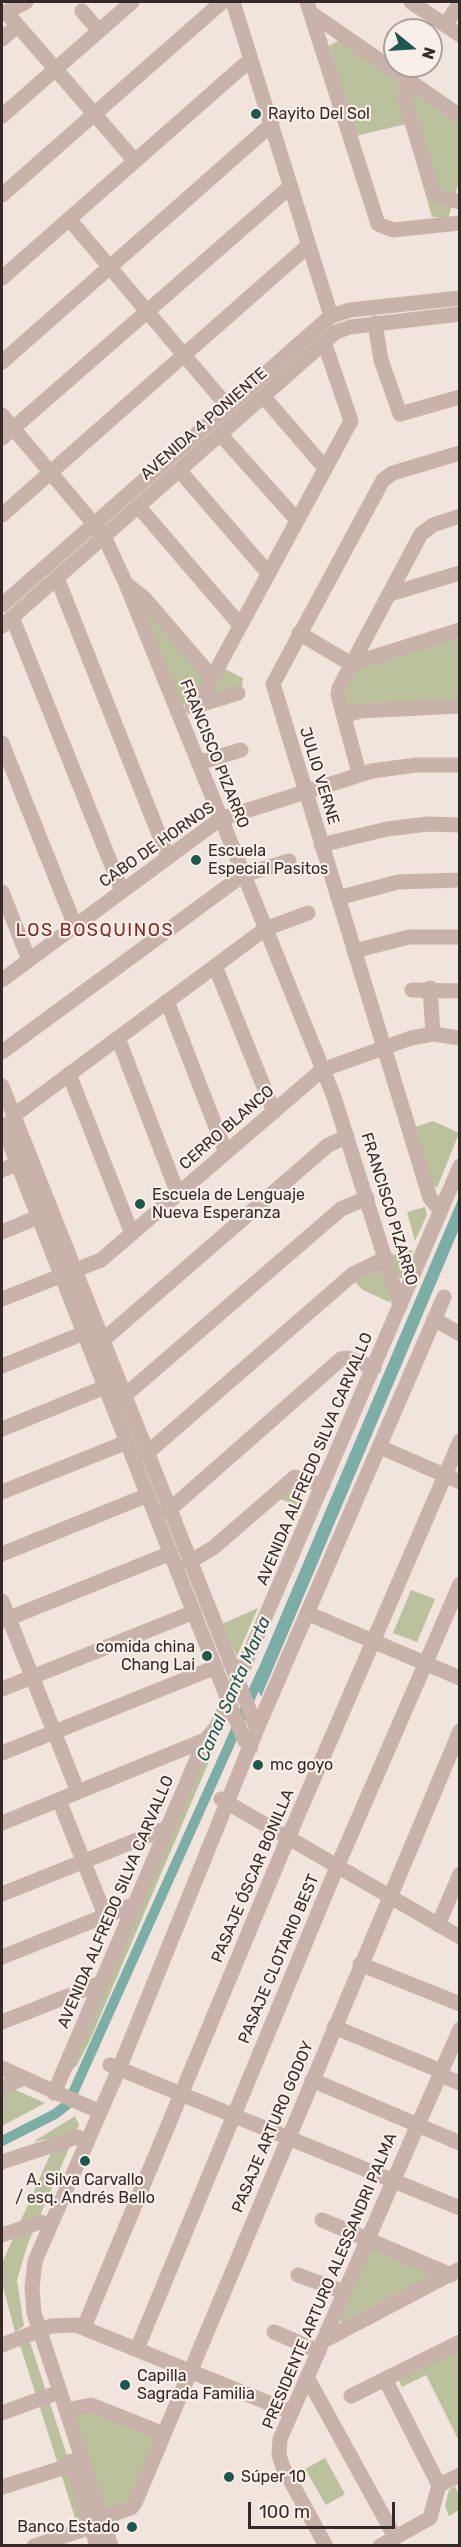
<!DOCTYPE html>
<meta charset="utf-8">
<style>
body{margin:0}
#map{position:relative;width:461px;height:2547px;overflow:hidden;background:#f1e4dd;font-family:Rubik,sans-serif}
canvas{display:block}
.frame{position:absolute;inset:0;border:3px solid #362a29;pointer-events:none}
.north{position:absolute;left:383px;top:18px;width:60px;height:60px;box-sizing:border-box;background:#f9efe9;border:2px solid #aba09c;border-radius:50%;rotate:108deg;font-size:16px;font-weight:700;line-height:24px;text-align:center;color:#362a29}
.north::after{content:'';display:block;margin:auto;width:21px;height:27px;background:#1f5750;clip-path:polygon(50% 0,100% 100%,50% 72%,0 100%)}
.scale{position:absolute;left:248px;top:2502px;width:147px;height:27px;box-sizing:border-box;border:3px solid #362a29;border-top:0;padding-left:8px;font-size:18px;line-height:21px;white-space:nowrap;color:#362a29;-webkit-text-stroke:4px #f9efe9;paint-order:stroke}
</style>
<div id="map">
<canvas width="461" height="2547"></canvas>
<div class="frame"></div>
<div class="north">N</div>
<div class="scale">100 m</div>
</div>
<script>
const ctx = document.querySelector('canvas').getContext('2d');
ctx.lineJoin = 'round';
function fill(path, color) { ctx.fillStyle = color; ctx.fill(path, 'evenodd'); }
const toPath = rows => new Path2D(rows.map(r => 'M' + r).join(''));
function strokePath(path, color, width, dash) { ctx.strokeStyle = color; ctx.lineWidth = width; ctx.lineCap = dash ? 'butt' : 'round'; ctx.setLineDash(dash || []); ctx.stroke(path); }
function drawText(font, color, halo, rows, align = 'center') {
  ctx.font = font + ' Rubik,sans-serif'; ctx.lineWidth = 4.5; ctx.setLineDash([]); ctx.textBaseline = 'middle'; ctx.strokeStyle = halo; ctx.fillStyle = color; for (const [text, x, y, turn = 0] of rows) {
    ctx.save(); ctx.translate(x, y); ctx.rotate((+turn || 0) * Math.PI / 180); ctx.textAlign = isNaN(turn) ? turn : align; if (halo) ctx.strokeText(text, 0, 0); ctx.fillText(text, 0, 0); ctx.restore();
  }
}
fill(toPath([
 [339,40,459,124,459,181,448,218,432,217,406,124,356,136,329,46],
 [139,597,208,678,196,699,181,706],
 [459,638,459,702,345,711,341,694,352,668],
 [221,667,243,678,242,687,207,697],
 [433,1121,459,1133,437,1188,432,1184,412,1128],
 [425,1207,427,1215,415,1241,407,1212],
 [413,1250,402,1278,396,1278,391,1255],
 [382,1266,393,1295,389,1302,363,1290,354,1281],
 [310,1477,298,1506,266,1493],
 [411,1590,435,1599,417,1642,393,1633],
 [258,1608,237,1656,222,1624],
 [219,1738,90,2040,77,2065,61,2081,209,1747],
 [9,2087,45,2103,2,2126,2,2090],
 [75,2116,79,2125,27,2246,17,2280,24,2326,15,2332,2,2283,2,2263,58,2137,33,2142],
 [373,2245,440,2273,343,2325,340,2319],
 [29,2339,88,2520,77,2524,19,2342],
 [459,2348,458,2361,459,2441,426,2375,402,2387,398,2379],
 [89,2407,160,2434,132,2500,106,2511,73,2411],
 [325,2458,345,2494,326,2505,305,2469],
 [455,2486,459,2496,459,2510,449,2516,445,2506,449,2490]
]), '#bbc09d');
fill(toPath([
 [459,1197,459,1229,261,1697,254,1679]
]), '#7caea7');
strokePath(toPath([
 [2,2141,55,2114,68,2104,261,1674]
]), '#7caea7', 10);
strokePath(toPath([
 [233,2,331,316],
 [307,2,378,224,393,230,460,223],
 [411,2,460,35],
 [82,11,99,31],
 [6,12,135,161],
 [311,13,460,116],
 [2,14,26,2],
 [445,25,460,3],
 [2,39,17,26],
 [410,82,406,88,405,99,433,192,440,197,460,202],
 [2,116,132,2],
 [2,195,222,2],
 [69,219,228,407],
 [2,278,251,59],
 [375,323,381,360,400,414,460,397],
 [2,362,272,124],
 [263,396,325,468],
 [2,415,104,536,126,584,334,1097,400,1306],
 [220,434,297,520],
 [2,438,291,186],
 [179,470,268,573],
 [138,506,240,625],
 [2,515,309,245],
 [57,578,168,857],
 [126,584,144,598,212,677],
 [390,594,460,573],
 [2,605,331,316,350,310,460,298],
 [12,617,122,891],
 [2,626,336,332,350,327,460,314],
 [299,633,351,664,460,630],
 [197,706,351,421,324,342],
 [192,707,238,693],
 [344,716,360,711,460,706],
 [2,743,75,926],
 [198,763,241,750],
 [359,773,338,695,339,688,421,534,433,525,460,516],
 [321,845,387,829,428,824,460,825],
 [2,892,29,960],
 [338,898,398,882,460,880],
 [354,951,409,937,460,937],
 [215,966,274,1112],
 [2,980,220,819,372,771,416,765,460,765],
 [430,988,433,1034],
 [412,990,460,991],
 [167,1001,226,1153],
 [118,1038,178,1194],
 [2,1052,243,875,289,861],
 [69,1074,132,1234],
 [2,1086,257,1729],
 [13,1116,265,929,308,913],
 [2,1124,232,1710,245,1741,251,1747],
 [2,1170,17,1164],
 [440,1210,430,1198,273,684,383,480,393,473,460,453],
 [2,1232,38,1217],
 [2,1299,101,1260,322,1070,411,1038,433,1034,460,1038],
 [434,1319,460,1334],
 [102,1341,327,1146,347,1136],
 [2,1366,84,1333],
 [123,1397,341,1209,367,1198],
 [2,1429,105,1387],
 [380,1447,460,1482],
 [146,1454,353,1274,386,1258],
 [2,1492,127,1442],
 [168,1511,341,1359,348,1358,374,1368],
 [2,1554,148,1495],
 [189,1562,213,1548,295,1477,323,1485],
 [2,1601,78,1792],
 [309,1614,460,1678],
 [2,1621,171,1553],
 [2,1689,194,1612],
 [2,1753,216,1667],
 [221,1799,460,1937],
 [59,1800,105,1915],
 [2,1823,205,1740],
 [2,1894,167,1828],
 [438,1925,460,1874],
 [2,1957,135,1904],
 [360,1964,460,2004],
 [2,2022,101,1983],
 [334,2027,441,2071],
 [110,2065,460,2208],
 [2,2068,100,2112],
 [440,2075,460,2083],
 [312,2080,460,2143],
 [2,2087,22,2079],
 [54,2093,205,1740,216,1728,229,1701,460,1166],
 [2,2162,78,2137],
 [322,2220,451,2275],
 [2,2235,41,2222],
 [298,2275,344,2292],
 [84,2327,288,1838,460,1441],
 [274,2332,318,2351],
 [323,2341,460,2269],
 [2,2345,51,2326,76,2325,291,2412],
 [137,2349,337,1867,460,1584],
 [307,2377,395,2537],
 [385,2379,439,2485],
 [351,2396,460,2342],
 [66,2410,91,2405,164,2434],
 [2,2413,51,2395],
 [71,2461,97,2546],
 [439,2485,460,2475],
 [2,2487,72,2465],
 [102,2518,131,2508,135,2503,460,1731],
 [34,2546,100,2524],
 [111,2546,34,2313,32,2288,35,2261,119,2069,257,1729,444,1297],
 [326,2546,283,2467,279,2455,280,2439,460,2029],
 [380,2546,430,2518,439,2485]
]), '#c9b2a9', 15);
for (const [x, y, r, color] of [
 [256,114,6,"#1f5750"],
 [196,860,6,"#1f5750"],
 [140,1204,6,"#1f5750"],
 [207,1656,6,"#1f5750"],
 [258,1765,6,"#1f5750"],
 [85,2161,6,"#1f5750"],
 [125,2385,6,"#1f5750"],
 [229,2477,6,"#1f5750"],
 [132,2527,6,"#1f5750"]
]) { const dot = new Path2D(); dot.arc(x, y, r, 0, 2 * Math.PI); ctx.fillStyle = color; ctx.fill(dot); strokePath(dot, '#f9efe9', 2); }
drawText('16px', '#362a29', '#f9efe9', [
 ["Rayito Del Sol",268,114],
 ["Escuela",208,851],
 ["Especial Pasitos",208,869],
 ["Escuela de Lenguaje",152,1195],
 ["Nueva Esperanza",152,1213],
 ["comida china",195,1647,"right"],
 ["Chang Lai",195,1665,"right"],
 ["mc goyo",270,1765],
 ["A. Silva Carvallo",85,2180,"center"],
 ["/ esq. Andrés Bello",85,2198,"center"],
 ["Capilla",137,2376],
 ["Sagrada Familia",137,2394],
 ["Súper 10",241,2477],
 ["Banco Estado",120,2527,"right"]
], 'left');
drawText('16px', '#362a29', '#f9efe9', [
 ["AVENIDA 4 PONIENTE",204,424,-41],
 ["FRANCISCO PIZARRO",214,754,68],
 ["JULIO VERNE",319,776,73],
 ["CABO DE HORNOS",157,845,-35],
 ["CERRO BLANCO",227,1128,-41],
 ["FRANCISCO PIZARRO",389,1209,73],
 ["AVENIDA ALFREDO SILVA CARVALLO",315,1459,-67],
 ["PASAJE ÓSCAR BONILLA",253,1876,-67],
 ["AVENIDA ALFREDO SILVA CARVALLO",116,1902,-67],
 ["PASAJE CLOTARIO BEST",279,1959,-67],
 ["PASAJE ARTURO GODOY",273,2127,-67],
 ["PRESIDENTE ARTURO ALESSANDRI PALMA",330,2281,-67]
]);
ctx.letterSpacing = '1.5px';
drawText('18px', '#832924', '#f9efe9', [
 ["LOS BOSQUINOS",95,931]
]);
ctx.letterSpacing = '0px';
drawText('italic 18px', '#1f5750', '#f9efe9', [
 ["Canal Santa Marta",234,1689,-66]
]);
</script>
